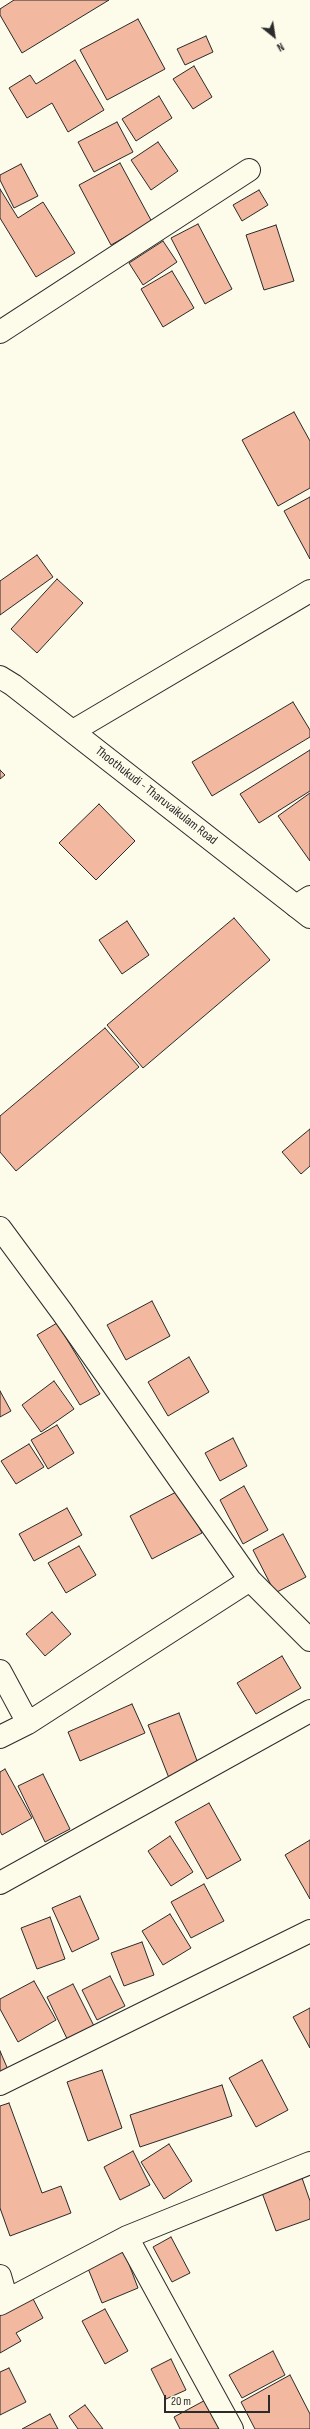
<!DOCTYPE html>
<style>
body{margin:0}
#map{position:relative;width:310px;height:2429px;overflow:hidden;background:#fdfbea;font-family:"Sofia Sans Condensed",sans-serif}
canvas{display:block}
.north{position:absolute;left:254px;top:16px;width:40px;height:40px;-webkit-text-stroke:3px #fdfbea;paint-order:stroke;rotate:150deg;font-size:11px;font-weight:700;line-height:16px;text-align:center;color:#2b2b2b}
.north::after{content:'';display:block;margin:auto;width:14px;height:18px;background:#2b2b2b;clip-path:polygon(50% 0,100% 100%,50% 72%,0 100%)}
.scale{position:absolute;left:164px;top:2395px;width:106px;height:18px;box-sizing:border-box;border:2px solid #2b2b2b;border-top:0;padding-left:5px;font-size:12px;line-height:14px;white-space:nowrap;color:#2b2b2b;-webkit-text-stroke:3px #fdfbea;paint-order:stroke}
</style>
<div id="map">
<canvas width="310" height="2429"></canvas>
<div class="north">N</div>
<div class="scale">20 m</div>
</div>
<script>
const ctx = document.querySelector('canvas').getContext('2d');
ctx.lineJoin = 'round';
function fill(path, color) { ctx.fillStyle = color; ctx.fill(path, 'evenodd'); }
const toPath = rows => new Path2D(rows.map(r => 'M' + r).join(''));
function strokePath(path, color, width, dash) { ctx.strokeStyle = color; ctx.lineWidth = width; ctx.lineCap = dash ? 'butt' : 'round'; ctx.setLineDash(dash || []); ctx.stroke(path); }
function drawText(font, color, halo, rows, align = 'center') {
  ctx.font = font + ' "Sofia Sans Condensed",sans-serif'; ctx.lineWidth = 3; ctx.setLineDash([]); ctx.textBaseline = 'middle'; ctx.strokeStyle = halo; ctx.fillStyle = color; for (const [text, x, y, turn = 0] of rows) {
    ctx.save(); ctx.translate(x, y); ctx.rotate((+turn || 0) * Math.PI / 180); ctx.textAlign = isNaN(turn) ? turn : align; if (halo) ctx.strokeText(text, 0, 0); ctx.fillText(text, 0, 0); ctx.restore();
  }
}
const building = toPath([
 [14,0,109,0,22,53,0,15,0,9,14,0],
 [138,19,165,69,107,100,80,50,138,19],
 [206,36,213,52,185,65,177,49,206,36],
 [75,60,104,110,68,132,52,103,27,118,9,88,30,75,36,84,75,60],
 [194,66,212,97,193,109,173,79,194,66],
 [159,96,172,118,136,141,122,119,159,96],
 [117,122,133,152,94,172,78,142,117,122],
 [158,142,178,171,151,190,131,160,158,142],
 [120,163,152,222,111,245,79,185,120,163],
 [21,164,38,196,14,208,0,180,0,175,21,164],
 [0,189,18,218,43,202,75,253,36,277,0,218,0,189],
 [259,190,268,205,242,221,233,205,259,190],
 [198,224,232,289,205,304,171,238,198,224],
 [276,225,294,281,264,290,246,235,276,225],
 [163,241,177,262,143,285,129,263,163,241],
 [172,271,194,308,163,327,141,289,172,271],
 [294,412,310,441,310,488,278,506,242,440,294,412],
 [310,497,310,559,284,511,310,497],
 [37,555,53,577,0,615,0,581,37,555],
 [57,579,83,603,37,653,11,629,57,579],
 [293,702,310,730,310,737,212,796,192,762,293,702],
 [310,750,310,791,259,823,240,794,310,750],
 [0,770,5,775,0,779,0,770],
 [310,793,310,861,278,816,310,793],
 [99,804,135,841,96,880,59,843,99,804],
 [234,918,270,960,143,1068,107,1025,234,918],
 [127,921,149,955,122,974,99,940,127,921],
 [105,1028,139,1067,16,1171,0,1152,0,1116,105,1028],
 [310,1129,310,1166,301,1174,282,1152,310,1129],
 [152,1301,170,1336,126,1360,107,1325,152,1301],
 [57,1323,100,1394,80,1405,37,1335,57,1323],
 [189,1357,209,1392,168,1416,148,1382,189,1357],
 [54,1381,74,1409,41,1432,22,1405,54,1381],
 [0,1391,11,1411,0,1417,0,1391],
 [57,1425,74,1453,48,1469,31,1440,57,1425],
 [233,1438,247,1466,220,1481,205,1453,233,1438],
 [29,1444,44,1467,16,1484,1,1461,29,1444],
 [244,1486,268,1530,243,1544,220,1500,244,1486],
 [180,1490,202,1533,152,1559,130,1516,180,1490],
 [67,1508,82,1535,34,1561,19,1534,67,1508],
 [283,1534,306,1577,275,1593,253,1550,283,1534],
 [79,1546,96,1575,66,1593,48,1563,79,1546],
 [52,1612,71,1634,45,1656,26,1634,52,1612],
 [282,1656,301,1688,256,1714,237,1683,282,1656],
 [132,1704,145,1733,80,1761,68,1732,132,1704],
 [179,1713,199,1766,169,1778,148,1725,179,1713],
 [5,1769,32,1818,2,1835,0,1831,0,1772,5,1769],
 [43,1774,70,1829,45,1842,18,1786,43,1774],
 [209,1803,241,1860,207,1879,175,1822,209,1803],
 [170,1836,193,1872,171,1886,148,1851,170,1836],
 [310,1840,310,1899,285,1855,310,1840],
 [204,1884,224,1921,191,1938,171,1902,204,1884],
 [80,1896,99,1939,72,1952,52,1908,80,1896],
 [170,1914,191,1948,163,1965,142,1931,170,1914],
 [50,1917,65,1959,37,1969,21,1928,50,1917],
 [142,1942,154,1975,124,1986,111,1953,142,1942],
 [110,1976,125,2006,97,2020,82,1990,110,1976],
 [34,1981,56,2020,18,2042,0,2009,0,1999,34,1981],
 [73,1984,98,2034,71,2047,47,1997,73,1984],
 [310,2008,310,2048,293,2017,310,2008],
 [0,2051,9,2072,0,2076,0,2051],
 [262,2060,288,2110,256,2127,229,2078,262,2060],
 [102,2070,122,2128,88,2141,67,2082,102,2070],
 [222,2085,232,2116,140,2147,130,2115,222,2085],
 [9,2103,42,2193,61,2186,71,2213,10,2236,0,2208,0,2106,9,2103],
 [169,2144,192,2181,164,2199,141,2162,169,2144],
 [133,2151,150,2185,120,2200,104,2167,133,2151],
 [301,2175,310,2201,310,2219,276,2231,261,2190,301,2175],
 [171,2237,190,2273,172,2282,153,2247,171,2237],
 [124,2251,138,2288,102,2303,87,2266,124,2251],
 [31,2295,43,2318,16,2333,21,2341,0,2353,0,2312,31,2295],
 [105,2309,128,2351,105,2364,82,2321,105,2309],
 [273,2351,285,2375,242,2398,229,2375,273,2351],
 [171,2359,186,2390,166,2399,151,2369,171,2359],
 [9,2368,26,2402,0,2415,0,2372,9,2368],
 [290,2375,310,2414,310,2429,255,2429,241,2402,290,2375],
 [211,2397,227,2429,180,2429,174,2417,211,2397],
 [85,2405,103,2429,78,2429,69,2416,85,2405],
 [50,2414,58,2429,22,2429,50,2414]
]);
fill(building, '#f2b8a0');
strokePath(building, '#2b2b2b', 1);
const street = toPath([
 [0,332,249,170],
 [73,731,310,591],
 [296,906,310,897],
 [0,1228,62,1312,250,1580,28,1723,0,1737],
 [250,1580,310,1640],
 [0,1671,28,1723],
 [0,1883,310,1711],
 [0,2084,310,1931],
 [127,2237,232,2429],
 [0,2276,7,2300],
 [0,2304,127,2237,310,2163]
]);
const secondary = toPath([
 [0,677,13,685,310,917]
]);
strokePath(street, '#2b2b2b', 24);
strokePath(secondary, '#2b2b2b', 24);
strokePath(street, '#fdfbea', 22);
strokePath(secondary, '#fdfbea', 22);
drawText('13px', '#2b2b2b', '#fdfbea', [
 ["Thoothukudi - Tharuvaikulam Road",156,796,38]
]);
</script>
